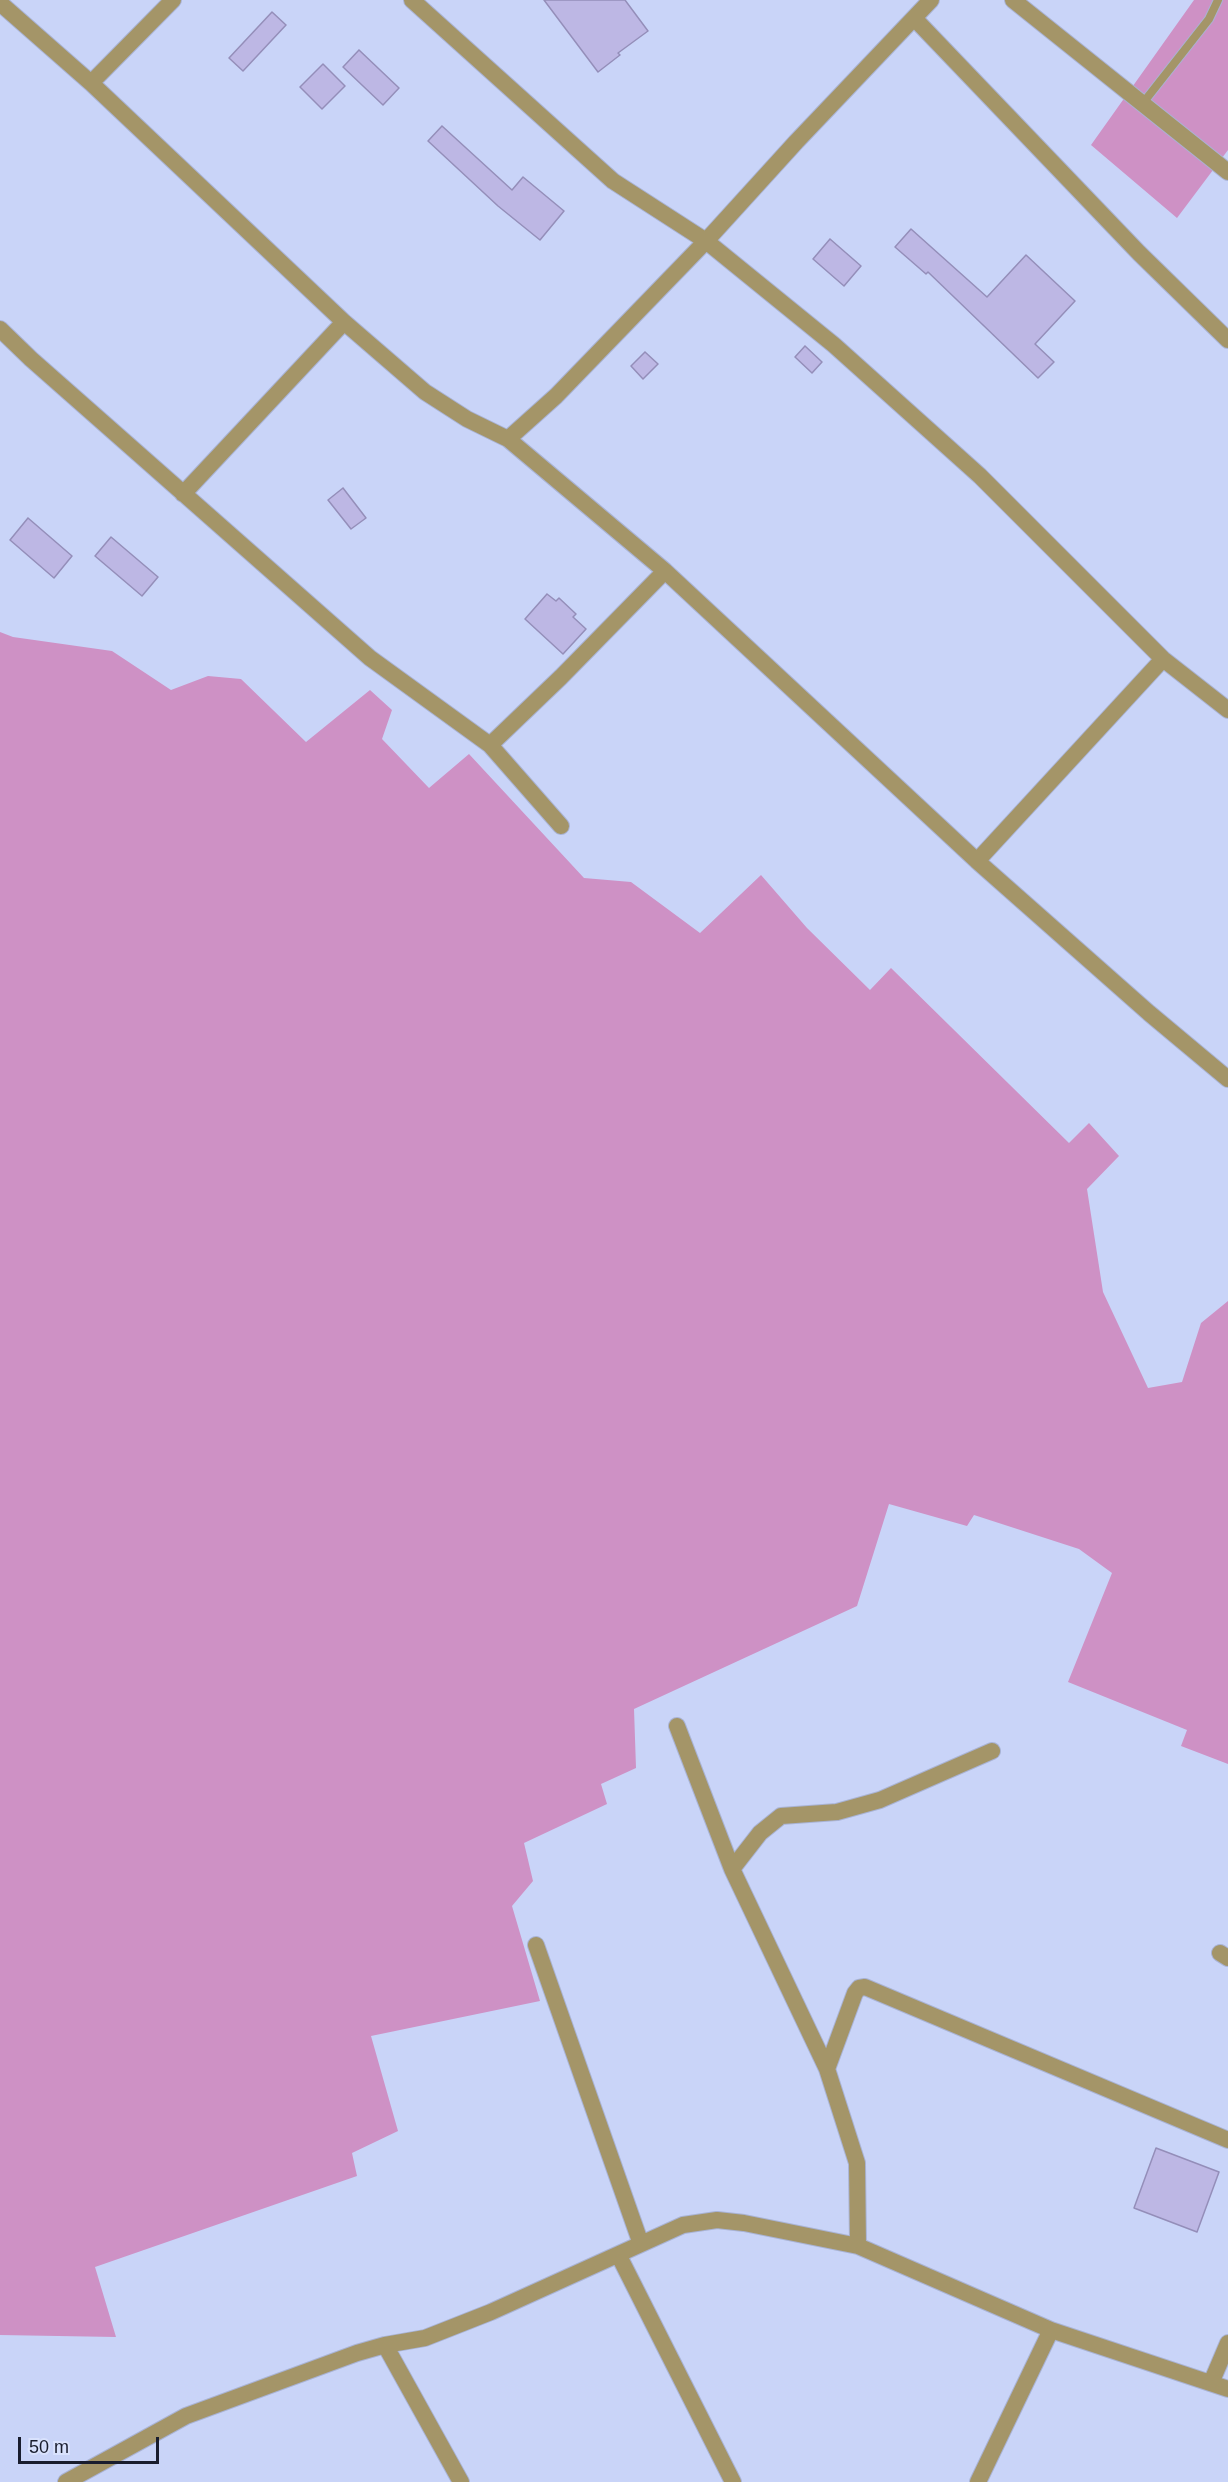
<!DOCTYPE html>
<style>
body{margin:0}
#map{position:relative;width:1228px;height:2482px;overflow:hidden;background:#c9d4f8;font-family:Arial,sans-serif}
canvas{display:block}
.scale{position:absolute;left:18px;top:2437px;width:141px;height:27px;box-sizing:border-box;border:3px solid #191d2e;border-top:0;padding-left:8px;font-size:18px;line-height:21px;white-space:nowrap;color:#191d2e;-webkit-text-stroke:4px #d9e2fd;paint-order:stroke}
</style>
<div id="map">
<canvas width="1228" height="2482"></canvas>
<div class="scale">50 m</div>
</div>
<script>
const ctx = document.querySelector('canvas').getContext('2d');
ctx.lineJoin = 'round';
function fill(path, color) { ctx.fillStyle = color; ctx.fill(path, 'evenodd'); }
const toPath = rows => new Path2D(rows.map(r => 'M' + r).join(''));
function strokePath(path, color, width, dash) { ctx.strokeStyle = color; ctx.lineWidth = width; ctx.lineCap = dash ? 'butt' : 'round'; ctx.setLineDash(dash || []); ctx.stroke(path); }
fill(toPath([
 [1194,0,1228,0,1228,150,1177,218,1091,145],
 [0,632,13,637,112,651,171,690,208,676,241,679,306,742,370,690,392,710,382,739,429,788,469,754,584,878,631,882,700,933,761,875,807,928,870,990,891,968,1069,1143,1089,1123,1119,1156,1087,1189,1103,1292,1148,1388,1182,1382,1201,1323,1228,1301,1228,1764,1181,1746,1187,1730,1068,1682,1112,1573,1079,1549,974,1515,967,1526,889,1504,857,1606,634,1709,636,1768,601,1784,607,1804,524,1843,533,1881,512,1906,540,2001,371,2036,398,2131,352,2153,357,2176,95,2267,116,2337,0,2335]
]), '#ce91c5');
const building = toPath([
 [544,0,625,0,648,31,618,53,620,55,598,72,544,0],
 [272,12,286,25,243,71,229,58,272,12],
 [359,50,399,88,383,105,343,67,359,50],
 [323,64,345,86,322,109,300,87,323,64],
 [442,126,512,190,523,177,564,211,540,240,498,206,428,141,442,126],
 [911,229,987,297,1026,255,1075,301,1035,344,1054,362,1038,378,928,272,926,274,895,247,911,229],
 [830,239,861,266,844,286,813,259,830,239],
 [805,346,822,362,812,373,795,357,805,346],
 [645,352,658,364,643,379,631,366,645,352],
 [343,488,366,518,351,529,328,500,343,488],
 [28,518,72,556,54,578,10,540,28,518],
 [111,537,158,577,142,596,95,556,111,537],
 [547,594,556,601,559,598,576,614,573,617,586,629,563,654,525,619,547,594],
 [1156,2148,1219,2172,1197,2232,1134,2208,1156,2148]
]);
fill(building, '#bdb7e4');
strokePath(building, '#948eb9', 1.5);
const lane = toPath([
 [1143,103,1209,19,1218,0]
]);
const street = toPath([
 [412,0,613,181,706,241,834,345,980,476,1163,659,1228,710],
 [1013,0,1228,172],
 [0,3,91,83,344,322,425,392,467,419,508,439,556,396,706,241,796,142,931,0],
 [914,18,1139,253,1228,340],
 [91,83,173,0],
 [0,329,31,359,370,658,490,745,561,826],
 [508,439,665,571,977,861,1149,1013,1228,1079],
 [183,494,344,322],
 [490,745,561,677,665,571],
 [977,861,1163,659],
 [677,1726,732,1869,827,2069,857,2163,858,2246],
 [732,1869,760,1833,781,1816,837,1812,880,1800,992,1751],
 [536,1945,641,2244],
 [1220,1953,1228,1958],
 [827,2069,855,1993,859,1988,865,1987,1228,2140],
 [619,2256,733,2482],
 [385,2345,461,2482],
 [1211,2383,1228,2343],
 [66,2482,186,2416,357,2353,385,2345,425,2338,491,2312,683,2225,717,2220,744,2223,858,2246,1051,2330,1228,2389],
 [978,2482,1051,2330]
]);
strokePath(lane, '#a9b3d4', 10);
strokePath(street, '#a9b3d4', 18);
strokePath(lane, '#a49568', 8);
strokePath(street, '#a49568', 16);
</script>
